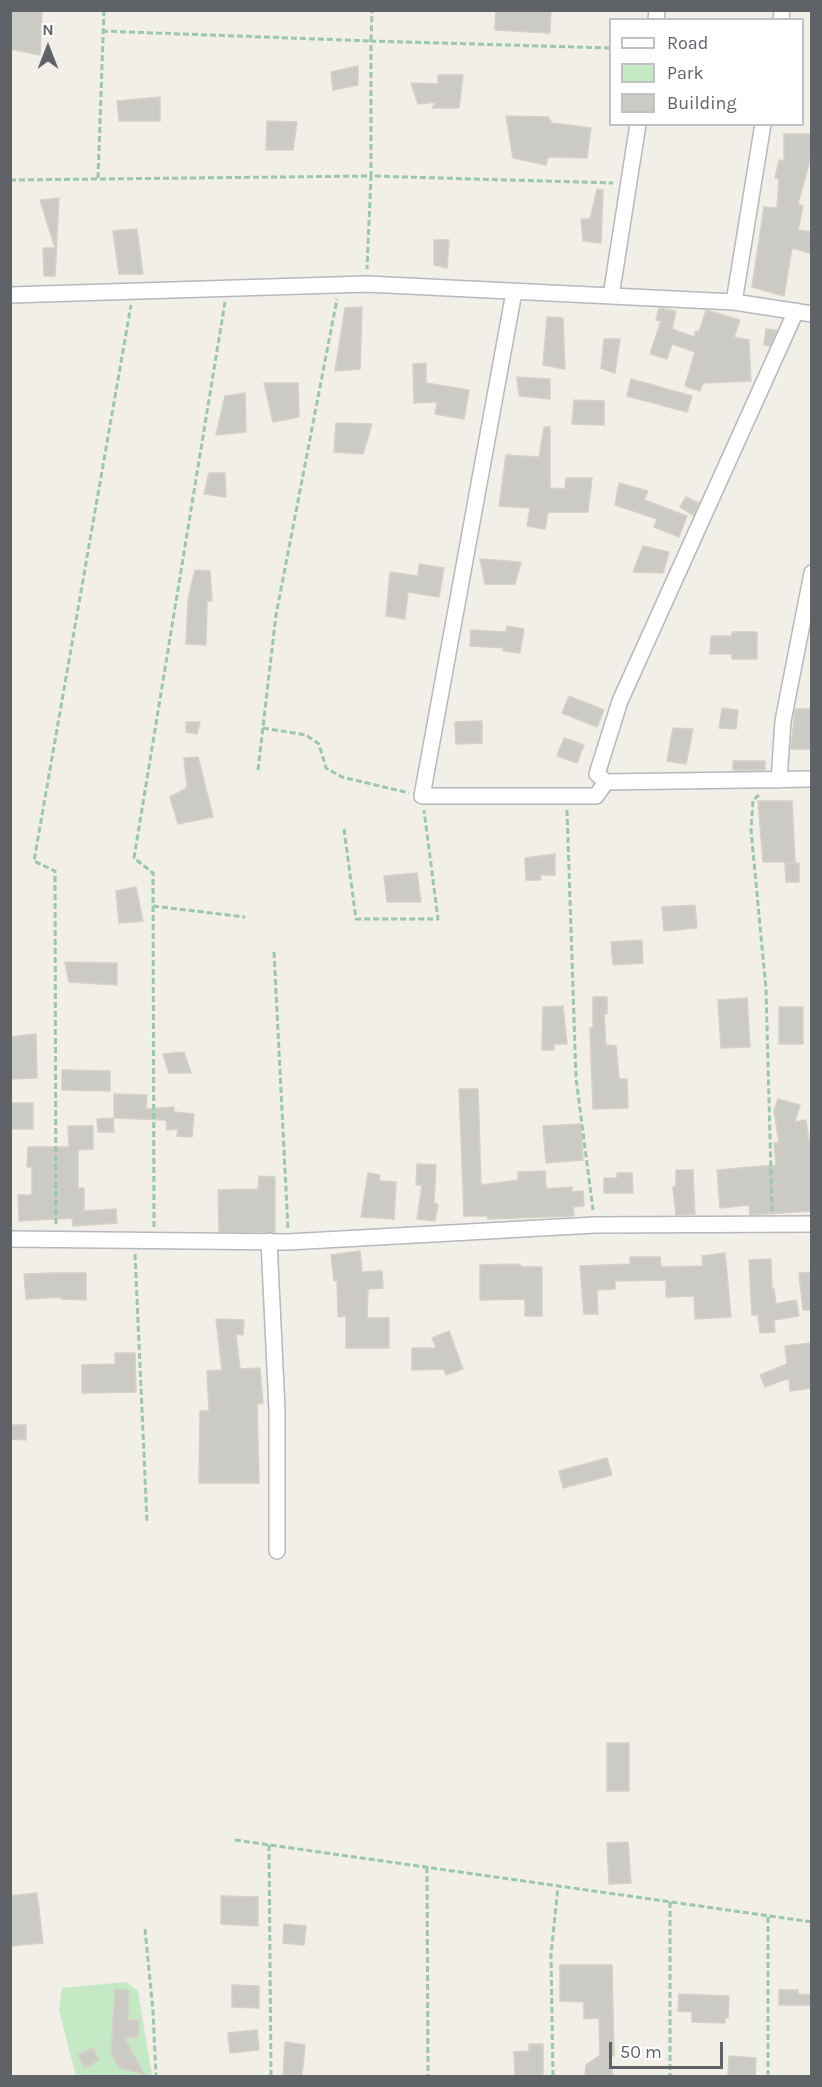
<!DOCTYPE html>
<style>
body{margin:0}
#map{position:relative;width:822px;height:2087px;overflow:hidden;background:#f1efe8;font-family:Karla,sans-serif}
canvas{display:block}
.frame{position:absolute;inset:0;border:12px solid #5f6368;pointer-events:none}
.legend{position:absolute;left:609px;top:18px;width:195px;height:108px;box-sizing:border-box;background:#fff;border:2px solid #bfc1c3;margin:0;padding:8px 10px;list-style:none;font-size:18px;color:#5f6368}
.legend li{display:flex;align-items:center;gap:12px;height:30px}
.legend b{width:30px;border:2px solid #bfc1c3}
.north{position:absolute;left:18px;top:18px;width:60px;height:60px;-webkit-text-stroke:4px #fff;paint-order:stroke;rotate:0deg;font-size:16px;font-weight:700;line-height:24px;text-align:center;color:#5f6368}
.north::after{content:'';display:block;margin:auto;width:21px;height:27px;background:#5f6368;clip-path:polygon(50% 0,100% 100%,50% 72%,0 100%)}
.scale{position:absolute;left:609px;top:2042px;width:114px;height:27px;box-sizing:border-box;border:3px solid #5f6368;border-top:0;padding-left:8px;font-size:18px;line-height:21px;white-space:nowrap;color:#5f6368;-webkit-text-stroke:4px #fff;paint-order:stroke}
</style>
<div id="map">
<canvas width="822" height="2087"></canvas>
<div class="frame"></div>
<ul class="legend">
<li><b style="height:8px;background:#fff"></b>Road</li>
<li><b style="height:16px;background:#c5e8c5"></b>Park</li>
<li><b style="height:16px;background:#cccac5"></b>Building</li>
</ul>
<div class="north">N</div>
<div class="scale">50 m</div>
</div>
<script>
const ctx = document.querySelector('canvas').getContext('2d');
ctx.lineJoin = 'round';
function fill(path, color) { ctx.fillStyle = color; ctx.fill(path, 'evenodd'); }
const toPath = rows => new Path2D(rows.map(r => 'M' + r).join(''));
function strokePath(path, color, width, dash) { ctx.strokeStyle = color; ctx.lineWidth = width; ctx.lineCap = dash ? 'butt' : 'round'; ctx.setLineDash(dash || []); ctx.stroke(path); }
fill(toPath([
 [126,1982,138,1991,152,2076,76,2076,59,2010,62,1988]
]), '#c5e8c5');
const building = toPath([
 [10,10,42,10,40,55,10,49,10,10],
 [496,10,551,10,550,33,495,30,496,10],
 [358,66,358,85,333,90,331,72,358,66],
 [438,75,463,75,459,108,432,108,436,102,418,104,411,83,438,84,438,75],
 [160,97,160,121,119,121,117,101,160,97],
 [506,116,548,117,552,123,591,128,587,158,548,157,546,165,513,158,506,116],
 [267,121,297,122,293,150,266,150,267,121],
 [784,134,812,134,812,152,798,204,803,206,798,230,812,232,810,253,792,248,784,296,752,287,764,207,777,208,779,179,775,178,779,160,784,161,784,134],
 [597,189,603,190,601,243,583,241,581,219,590,219,597,189],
 [59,198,55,276,44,276,43,248,55,248,40,200,59,198],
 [137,229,143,274,119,274,113,231,137,229],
 [434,240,449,240,447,268,434,265,434,240],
 [362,307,360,369,335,371,345,308,362,307],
 [659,308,676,311,672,329,694,337,696,331,699,332,706,310,740,320,734,337,749,340,751,381,703,383,700,391,685,386,695,352,672,344,667,359,650,354,661,321,656,320,659,308],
 [547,317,563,318,565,369,543,365,547,317],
 [766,329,777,330,770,346,764,345,766,329],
 [604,339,620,339,615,373,601,368,604,339],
 [426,363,426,383,469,390,464,419,435,414,437,402,414,403,413,364,426,363],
 [517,377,550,379,550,399,519,396,517,377],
 [631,379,692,396,687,412,627,396,631,379],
 [264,383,298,383,299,417,273,422,264,383],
 [245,393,246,432,216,435,225,396,245,393],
 [574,400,604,401,604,425,572,424,574,400],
 [336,423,372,424,363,454,334,452,336,423],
 [544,427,550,427,550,488,565,489,566,478,592,478,588,512,548,512,545,529,527,526,530,508,499,506,506,455,539,457,544,427],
 [209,473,225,473,226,497,204,494,209,473],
 [619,483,648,491,644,500,687,516,679,537,654,527,657,519,615,505,619,483],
 [686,497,699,503,693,515,680,507,686,497],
 [643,546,669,552,663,573,633,572,643,546],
 [480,559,521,562,515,584,485,584,480,559],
 [419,564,444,568,439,597,408,592,405,619,386,616,390,572,418,576,419,564],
 [195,570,210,571,212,601,207,601,206,645,186,644,188,600,195,570],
 [507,626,524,629,520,653,503,651,504,648,470,646,471,630,506,632,507,626],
 [732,632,757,632,757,659,732,659,732,654,710,654,711,636,732,636,732,632],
 [569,696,604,710,597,727,562,713,569,696],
 [722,708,738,710,736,729,719,728,722,708],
 [795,709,812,709,812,749,791,749,795,709],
 [482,721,482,743,456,744,455,722,482,721],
 [186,722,200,722,197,734,186,732,186,722],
 [673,728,693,729,686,764,667,761,673,728],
 [564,738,584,745,577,763,557,756,564,738],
 [198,757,213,817,178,824,170,797,187,788,184,758,198,757],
 [733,761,765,761,765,770,733,770,733,761],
 [758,801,792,801,795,862,763,862,758,801],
 [555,854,555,875,540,875,541,880,526,880,525,858,555,854],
 [785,863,799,863,799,882,786,882,785,863],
 [417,873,421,902,387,902,384,876,417,873],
 [136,887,143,921,119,923,116,891,136,887],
 [695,905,697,928,664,931,662,907,695,905],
 [642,940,643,963,613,965,611,942,642,940],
 [65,962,117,963,117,985,69,982,65,962],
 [593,997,607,997,607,1014,604,1014,606,1045,616,1046,619,1079,627,1079,628,1108,593,1109,590,1028,593,1028,593,997],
 [747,998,750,1047,721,1048,718,1000,747,998],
 [563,1006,567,1044,554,1044,554,1050,542,1050,543,1007,563,1006],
 [779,1007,803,1007,803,1044,779,1044,779,1007],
 [36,1034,37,1078,10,1079,10,1037,36,1034],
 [184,1052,191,1073,169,1073,163,1054,184,1052],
 [62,1070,110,1071,110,1091,62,1090,62,1070],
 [459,1089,478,1089,481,1185,518,1180,518,1172,545,1171,546,1189,572,1187,572,1192,583,1191,584,1206,573,1207,574,1216,488,1219,487,1216,464,1216,459,1089],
 [114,1094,147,1095,146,1109,174,1107,174,1112,194,1114,192,1137,177,1136,178,1129,167,1130,166,1120,114,1118,114,1094],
 [778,1099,800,1105,795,1122,806,1120,809,1141,812,1141,812,1211,750,1215,749,1205,720,1208,717,1170,776,1165,774,1143,779,1143,774,1111,778,1099],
 [10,1103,33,1103,33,1129,10,1129,10,1103],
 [113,1118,114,1132,98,1132,97,1119,113,1118],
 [581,1124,583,1160,546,1163,543,1126,581,1124],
 [68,1126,93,1126,93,1149,78,1150,78,1188,84,1188,84,1211,116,1209,117,1223,73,1226,72,1218,19,1221,18,1195,32,1195,32,1167,27,1167,28,1147,69,1147,68,1126],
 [417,1164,436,1165,434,1203,438,1204,435,1221,417,1219,422,1185,416,1185,417,1164],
 [676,1170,693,1170,695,1214,676,1215,673,1187,676,1186,676,1170],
 [368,1173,380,1175,379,1181,396,1182,394,1219,361,1217,368,1173],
 [617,1173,632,1173,633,1193,604,1193,604,1178,617,1178,617,1173],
 [259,1176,275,1177,275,1232,219,1232,218,1190,258,1189,259,1176],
 [360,1251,362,1272,382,1271,383,1288,368,1289,367,1318,389,1318,389,1348,346,1348,346,1316,338,1317,337,1280,334,1281,331,1255,360,1251],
 [725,1253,731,1317,695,1319,694,1296,666,1297,666,1280,615,1281,615,1289,597,1290,598,1314,584,1314,580,1266,630,1264,630,1257,660,1257,661,1267,703,1266,702,1256,725,1253],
 [771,1259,772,1290,774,1289,776,1304,796,1300,799,1316,774,1320,775,1332,760,1333,758,1315,752,1315,749,1260,771,1259],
 [520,1264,521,1267,542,1267,542,1316,525,1316,525,1299,480,1300,480,1265,520,1264],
 [812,1272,812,1310,803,1310,799,1273,812,1272],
 [55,1273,86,1273,86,1300,61,1299,61,1297,26,1299,24,1274,55,1273],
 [216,1319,244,1320,243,1335,236,1334,240,1369,260,1368,263,1403,257,1404,259,1483,199,1483,200,1411,209,1411,207,1371,222,1370,216,1319],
 [449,1331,463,1369,446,1375,444,1369,412,1370,412,1348,436,1348,432,1338,449,1331],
 [812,1343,812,1388,790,1391,789,1378,765,1387,760,1375,787,1364,785,1346,812,1343],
 [115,1353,135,1353,136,1392,82,1393,82,1365,115,1364,115,1353],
 [10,1425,26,1425,26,1440,10,1439,10,1425],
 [607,1458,612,1475,563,1488,559,1471,607,1458],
 [607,1743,629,1743,629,1791,607,1791,607,1743],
 [628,1842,631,1883,609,1884,607,1843,628,1842],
 [37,1893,43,1943,10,1946,10,1896,37,1893],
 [221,1896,258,1897,258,1926,221,1924,221,1896],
 [284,1924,306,1926,304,1945,283,1943,284,1924],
 [560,1965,612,1965,614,2056,610,2056,613,2076,585,2076,586,2065,600,2055,599,2018,584,2019,584,2002,560,2001,560,1965],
 [232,1985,259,1986,259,2008,232,2007,232,1985],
 [115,1989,129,1990,128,2020,139,2020,138,2038,124,2037,145,2075,118,2067,111,2054,115,1989],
 [779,1990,798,1990,798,1994,812,1995,812,2005,779,2005,779,1990],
 [679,1994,729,1996,728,2018,725,2018,725,2023,692,2022,692,2012,678,2011,679,1994],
 [257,2030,259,2050,230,2053,228,2033,257,2030],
 [285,2042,305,2045,302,2076,283,2076,285,2042],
 [529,2044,543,2044,543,2076,515,2076,514,2052,529,2051,529,2044],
 [92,2048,99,2060,85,2068,78,2055,92,2048],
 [729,2056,756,2058,755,2076,728,2076,729,2056]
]);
fill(building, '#cccac5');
strokePath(building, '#d6d1c6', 1.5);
const street = toPath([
 [656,20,657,10],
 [781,20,782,10],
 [514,292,422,796,596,796,606,782],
 [10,295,367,284,734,302,812,314],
 [611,296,638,124],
 [734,302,763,124],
 [796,311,620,701,597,774,606,782,812,779],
 [779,780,783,721,812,573],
 [10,1239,288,1242,595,1225,812,1224],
 [269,1241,277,1410,277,1551]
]);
strokePath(street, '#b5b8bc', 18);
strokePath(toPath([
 [102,31,371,41,372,10],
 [610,48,371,41,371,176,613,183],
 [98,178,104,10],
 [10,180,371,176,367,269],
 [263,728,306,735,319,744,326,768,342,777,409,793],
 [258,770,276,615,337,299],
 [759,795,753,800,751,830,766,989,772,1211],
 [567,810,576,1078,593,1210],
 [344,829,356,919,438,919,424,810],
 [153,906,245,917],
 [274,952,288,1229],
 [56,1224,55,871,34,861,131,305],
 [154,1227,153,873,134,858,225,302],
 [135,1254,147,1522],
 [235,1840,812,1922],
 [269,1845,271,2076],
 [427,1867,428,2076],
 [670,1902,670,2076],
 [145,1929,153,2011,156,2076],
 [553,2076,551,1955,558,1886],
 [768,2076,768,1916]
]), '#9cc7a9', 3, [6, 3]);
strokePath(street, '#fff', 15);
</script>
